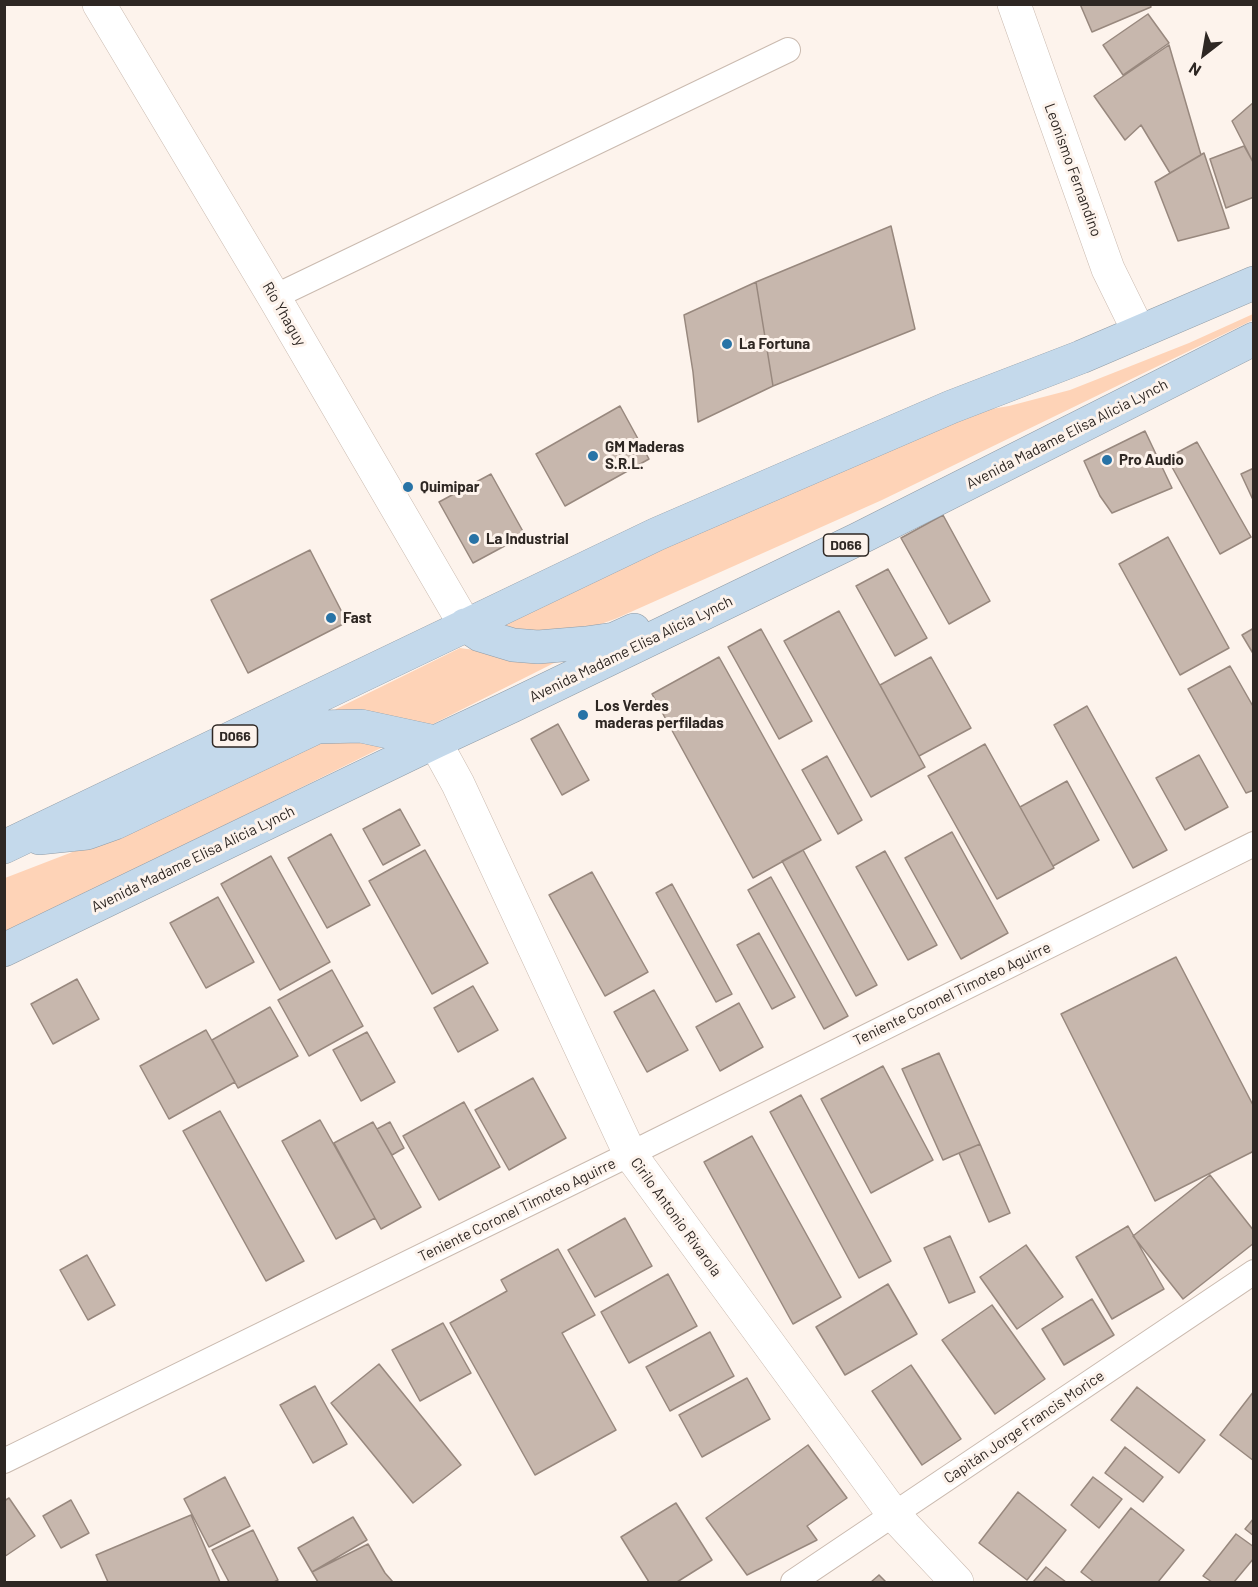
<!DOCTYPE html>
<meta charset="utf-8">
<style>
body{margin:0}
#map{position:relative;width:1258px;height:1587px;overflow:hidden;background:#fdf3ec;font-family:Barlow,sans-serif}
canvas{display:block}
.frame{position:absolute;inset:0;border:6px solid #2e2723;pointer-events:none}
.north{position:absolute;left:1174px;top:24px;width:60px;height:60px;-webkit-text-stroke:4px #fdf3ec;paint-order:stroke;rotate:211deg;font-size:16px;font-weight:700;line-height:24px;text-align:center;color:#2e2723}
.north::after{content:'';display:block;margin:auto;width:21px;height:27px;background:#2e2723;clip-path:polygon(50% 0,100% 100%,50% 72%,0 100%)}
</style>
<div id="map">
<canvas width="1258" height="1587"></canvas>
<div class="frame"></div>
<div class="north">N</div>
</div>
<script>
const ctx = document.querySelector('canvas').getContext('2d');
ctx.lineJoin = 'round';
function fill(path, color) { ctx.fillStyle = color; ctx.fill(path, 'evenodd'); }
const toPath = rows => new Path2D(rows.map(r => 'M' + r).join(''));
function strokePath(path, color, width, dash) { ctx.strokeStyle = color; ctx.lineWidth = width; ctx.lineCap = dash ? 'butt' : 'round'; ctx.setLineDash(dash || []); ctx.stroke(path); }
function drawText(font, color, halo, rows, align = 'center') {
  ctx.font = font + ' Barlow,sans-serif'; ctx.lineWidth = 6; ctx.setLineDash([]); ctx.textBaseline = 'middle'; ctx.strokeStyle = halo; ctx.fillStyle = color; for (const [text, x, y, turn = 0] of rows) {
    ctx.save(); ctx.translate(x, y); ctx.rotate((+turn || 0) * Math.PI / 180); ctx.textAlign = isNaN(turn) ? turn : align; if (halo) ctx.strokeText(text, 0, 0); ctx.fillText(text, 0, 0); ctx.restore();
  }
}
fill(toPath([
 [1253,314,1253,320,882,500,615,619,581,631,542,635,499,626,859,458,974,412,1009,406,1070,390,1189,343],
 [460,648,519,656,564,658,427,727,333,712,336,709],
 [351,738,383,747,5,934,5,878,101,841,312,743]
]), '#fed3b7');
const building = toPath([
 [1080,4,1150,4,1151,7,1092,32,1080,4],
 [1148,14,1169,43,1123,75,1103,45,1148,14],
 [1169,45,1201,155,1170,173,1141,125,1125,140,1094,96,1169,45],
 [1254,102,1254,164,1232,121,1254,102],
 [1244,146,1254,164,1254,197,1226,208,1210,159,1244,146],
 [1204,153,1229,228,1178,241,1155,182,1204,153],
 [891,226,915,329,773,386,756,282,891,226],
 [756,282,773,386,698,422,693,372,684,315,756,282],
 [620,406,649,459,565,506,536,454,620,406],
 [1145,431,1172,488,1112,513,1100,496,1084,461,1145,431],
 [1197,442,1251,537,1220,554,1167,458,1197,442],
 [1254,468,1254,502,1241,474,1254,468],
 [491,474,525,535,473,563,439,502,491,474],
 [943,515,990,601,949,624,901,538,943,515],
 [1168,537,1229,648,1180,675,1119,564,1168,537],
 [310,550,347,622,248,673,211,600,310,550],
 [888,569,927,638,895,656,856,586,888,569],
 [839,611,925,767,871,797,784,641,839,611],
 [1254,628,1254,655,1242,635,1254,628],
 [761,629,812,721,779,739,728,647,761,629],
 [719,657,821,840,753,878,652,694,719,657],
 [931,657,971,728,919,756,880,685,931,657],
 [1230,666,1254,708,1254,790,1246,793,1188,689,1230,666],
 [1087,706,1167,850,1133,868,1054,725,1087,706],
 [558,724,589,780,562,795,531,739,558,724],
 [985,744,1054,868,997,899,928,776,985,744],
 [1199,755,1228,807,1185,830,1156,778,1199,755],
 [827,756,862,820,838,834,802,770,827,756],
 [1067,781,1099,840,1053,866,1020,807,1067,781],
 [400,809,420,845,383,865,363,829,400,809],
 [952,832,1008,933,961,959,905,858,952,832],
 [331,834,370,905,327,928,288,858,331,834],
 [425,850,488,963,432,994,369,881,425,850],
 [803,850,877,985,856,996,782,861,803,850],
 [885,851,937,945,908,960,856,867,885,851],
 [271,856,330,962,280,990,221,884,271,856],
 [592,872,648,972,605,996,549,895,592,872],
 [771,877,848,1016,824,1029,748,890,771,877],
 [672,884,732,994,716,1002,656,893,672,884],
 [218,897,254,962,206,988,170,923,218,897],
 [759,933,795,997,772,1009,737,945,759,933],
 [1176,957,1254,1107,1254,1151,1155,1201,1061,1014,1176,957],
 [332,970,363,1026,309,1056,278,1000,332,970],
 [77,979,99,1019,53,1044,31,1004,77,979],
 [473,986,498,1030,458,1052,434,1008,473,986],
 [654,990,688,1050,647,1072,614,1012,654,990],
 [739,1003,763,1047,720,1071,696,1027,739,1003],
 [270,1007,298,1056,238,1088,212,1040,270,1007],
 [206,1030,235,1082,169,1119,140,1066,206,1030],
 [367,1032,395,1082,361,1101,333,1050,367,1032],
 [939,1053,980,1144,943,1160,902,1069,939,1053],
 [883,1066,933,1160,871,1193,821,1099,883,1066],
 [533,1078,566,1138,509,1170,475,1110,533,1078],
 [801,1095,891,1261,859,1278,770,1112,801,1095],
 [464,1102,500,1167,439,1200,403,1136,464,1102],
 [220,1111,304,1261,266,1281,183,1131,220,1111],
 [320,1120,375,1218,336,1239,282,1141,320,1120],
 [373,1122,421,1207,381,1229,334,1143,373,1122],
 [390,1122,404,1148,392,1155,377,1129,390,1122],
 [752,1136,841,1297,793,1324,704,1162,752,1136],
 [980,1144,1010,1213,989,1222,959,1153,980,1144],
 [1210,1175,1254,1231,1254,1243,1183,1299,1133,1236,1210,1175],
 [625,1218,652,1266,595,1297,568,1250,625,1218],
 [1128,1226,1164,1289,1112,1319,1076,1257,1128,1226],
 [950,1236,975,1292,949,1303,924,1248,950,1236],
 [1026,1245,1063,1297,1017,1329,980,1277,1026,1245],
 [558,1249,595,1315,562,1333,616,1430,535,1475,450,1323,507,1291,501,1280,558,1249],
 [87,1255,115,1305,88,1320,60,1270,87,1255],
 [668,1274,697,1326,629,1363,601,1312,668,1274],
 [888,1284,917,1334,845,1375,816,1327,888,1284],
 [1092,1299,1114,1335,1064,1365,1042,1329,1092,1299],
 [992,1305,1045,1379,995,1414,942,1340,992,1305],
 [443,1323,471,1373,420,1401,392,1350,443,1323],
 [710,1332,734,1376,670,1411,646,1367,710,1332],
 [379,1364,461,1465,413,1503,331,1403,379,1364],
 [911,1365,961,1439,922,1465,872,1391,911,1365],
 [747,1378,770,1419,702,1457,679,1415,747,1378],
 [315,1386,347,1444,313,1463,280,1405,315,1386],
 [1137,1387,1205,1440,1179,1473,1111,1420,1137,1387],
 [1254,1391,1254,1461,1220,1435,1254,1391],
 [808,1445,847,1498,807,1526,817,1540,747,1575,706,1518,808,1445],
 [1125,1447,1163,1477,1143,1502,1105,1473,1125,1447],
 [225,1477,250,1526,209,1547,184,1499,225,1477],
 [1093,1477,1122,1499,1099,1528,1071,1505,1093,1477],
 [1018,1492,1066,1530,1027,1580,979,1543,1018,1492],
 [9,1498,35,1536,4,1557,4,1501,9,1498],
 [71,1500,89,1533,61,1548,43,1516,71,1500],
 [676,1503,712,1560,677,1582,649,1582,621,1537,676,1503],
 [1131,1508,1184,1550,1158,1582,1094,1582,1081,1572,1131,1508],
 [191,1515,220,1582,108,1582,96,1555,191,1515],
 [353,1517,367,1540,312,1572,298,1548,353,1517],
 [1254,1518,1254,1536,1245,1529,1254,1518],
 [253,1530,278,1580,274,1582,229,1582,212,1550,253,1530],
 [1236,1534,1254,1547,1254,1558,1234,1582,1212,1582,1203,1576,1236,1534],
 [368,1544,385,1573,393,1582,318,1582,312,1572,368,1544],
 [1046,1567,1066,1582,1033,1582,1046,1567],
 [879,1575,886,1582,871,1582,879,1575]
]);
fill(building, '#c7b7ad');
strokePath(building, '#98887e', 1.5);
const street = toPath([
 [274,297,788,50],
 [4,1461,630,1154,1254,844],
 [793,1582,1254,1272]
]);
const secondary = toPath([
 [99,4,274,297,465,625],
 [1014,4,1108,269,1139,332],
 [435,742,458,784,630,1154,894,1515,957,1582]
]);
const highway = toPath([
 [465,625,480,635,513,645,538,647,586,643,614,639,634,630],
 [39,838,87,833,115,823,317,727,361,726,435,742],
 [4,847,657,534,951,407,1081,357,1254,283],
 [4,950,435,742,512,706,858,539,1254,339]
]);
strokePath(street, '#cabaaf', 26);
strokePath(secondary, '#cabaaf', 34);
strokePath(highway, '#909ba5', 34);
strokePath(street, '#fff', 24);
strokePath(secondary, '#fff', 33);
strokePath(highway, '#c4d9eb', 33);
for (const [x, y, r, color] of [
 [727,344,6,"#2873a6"],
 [593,456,6,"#2873a6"],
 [1107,460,6,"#2873a6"],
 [408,487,6,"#2873a6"],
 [474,539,6,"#2873a6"],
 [331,618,6,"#2873a6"],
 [583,715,6,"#2873a6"]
]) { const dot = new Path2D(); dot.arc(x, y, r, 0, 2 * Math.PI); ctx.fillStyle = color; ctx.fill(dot); strokePath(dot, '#fdf3ec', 2); }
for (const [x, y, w] of [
 [846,545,45],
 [235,736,45]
]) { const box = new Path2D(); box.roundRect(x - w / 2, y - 11, w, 22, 4.5); ctx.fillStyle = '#fdf3ec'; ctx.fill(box); strokePath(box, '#2e2723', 1.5); }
drawText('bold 14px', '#2e2723', null, [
 ["D066",846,545],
 ["D066",235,736]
]);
drawText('15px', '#2e2723', '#fdf3ec', [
 ["Leonismo Fernandino",1073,170,70],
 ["Río Yhaguy",284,314,60],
 ["Avenida Madame Elisa Alicia Lynch",1067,434,-27],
 ["Avenida Madame Elisa Alicia Lynch",631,649,-26],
 ["Avenida Madame Elisa Alicia Lynch",193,859,-26],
 ["Teniente Coronel Timoteo Aguirre",952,994,-26],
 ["Teniente Coronel Timoteo Aguirre",517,1210,-26],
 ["Cirilo Antonio Rivarola",676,1217,54],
 ["Capitán Jorge Francis Morice",1024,1427,-34]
]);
drawText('bold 15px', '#2e2723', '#fdf3ec', [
 ["La Fortuna",739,344],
 ["GM Maderas",605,447],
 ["S.R.L.",605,464],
 ["Pro Audio",1119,460],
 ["Quimipar",420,487],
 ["La Industrial",486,539],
 ["Fast",343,618],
 ["Los Verdes",595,706],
 ["maderas perfiladas",595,723]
], 'left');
</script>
